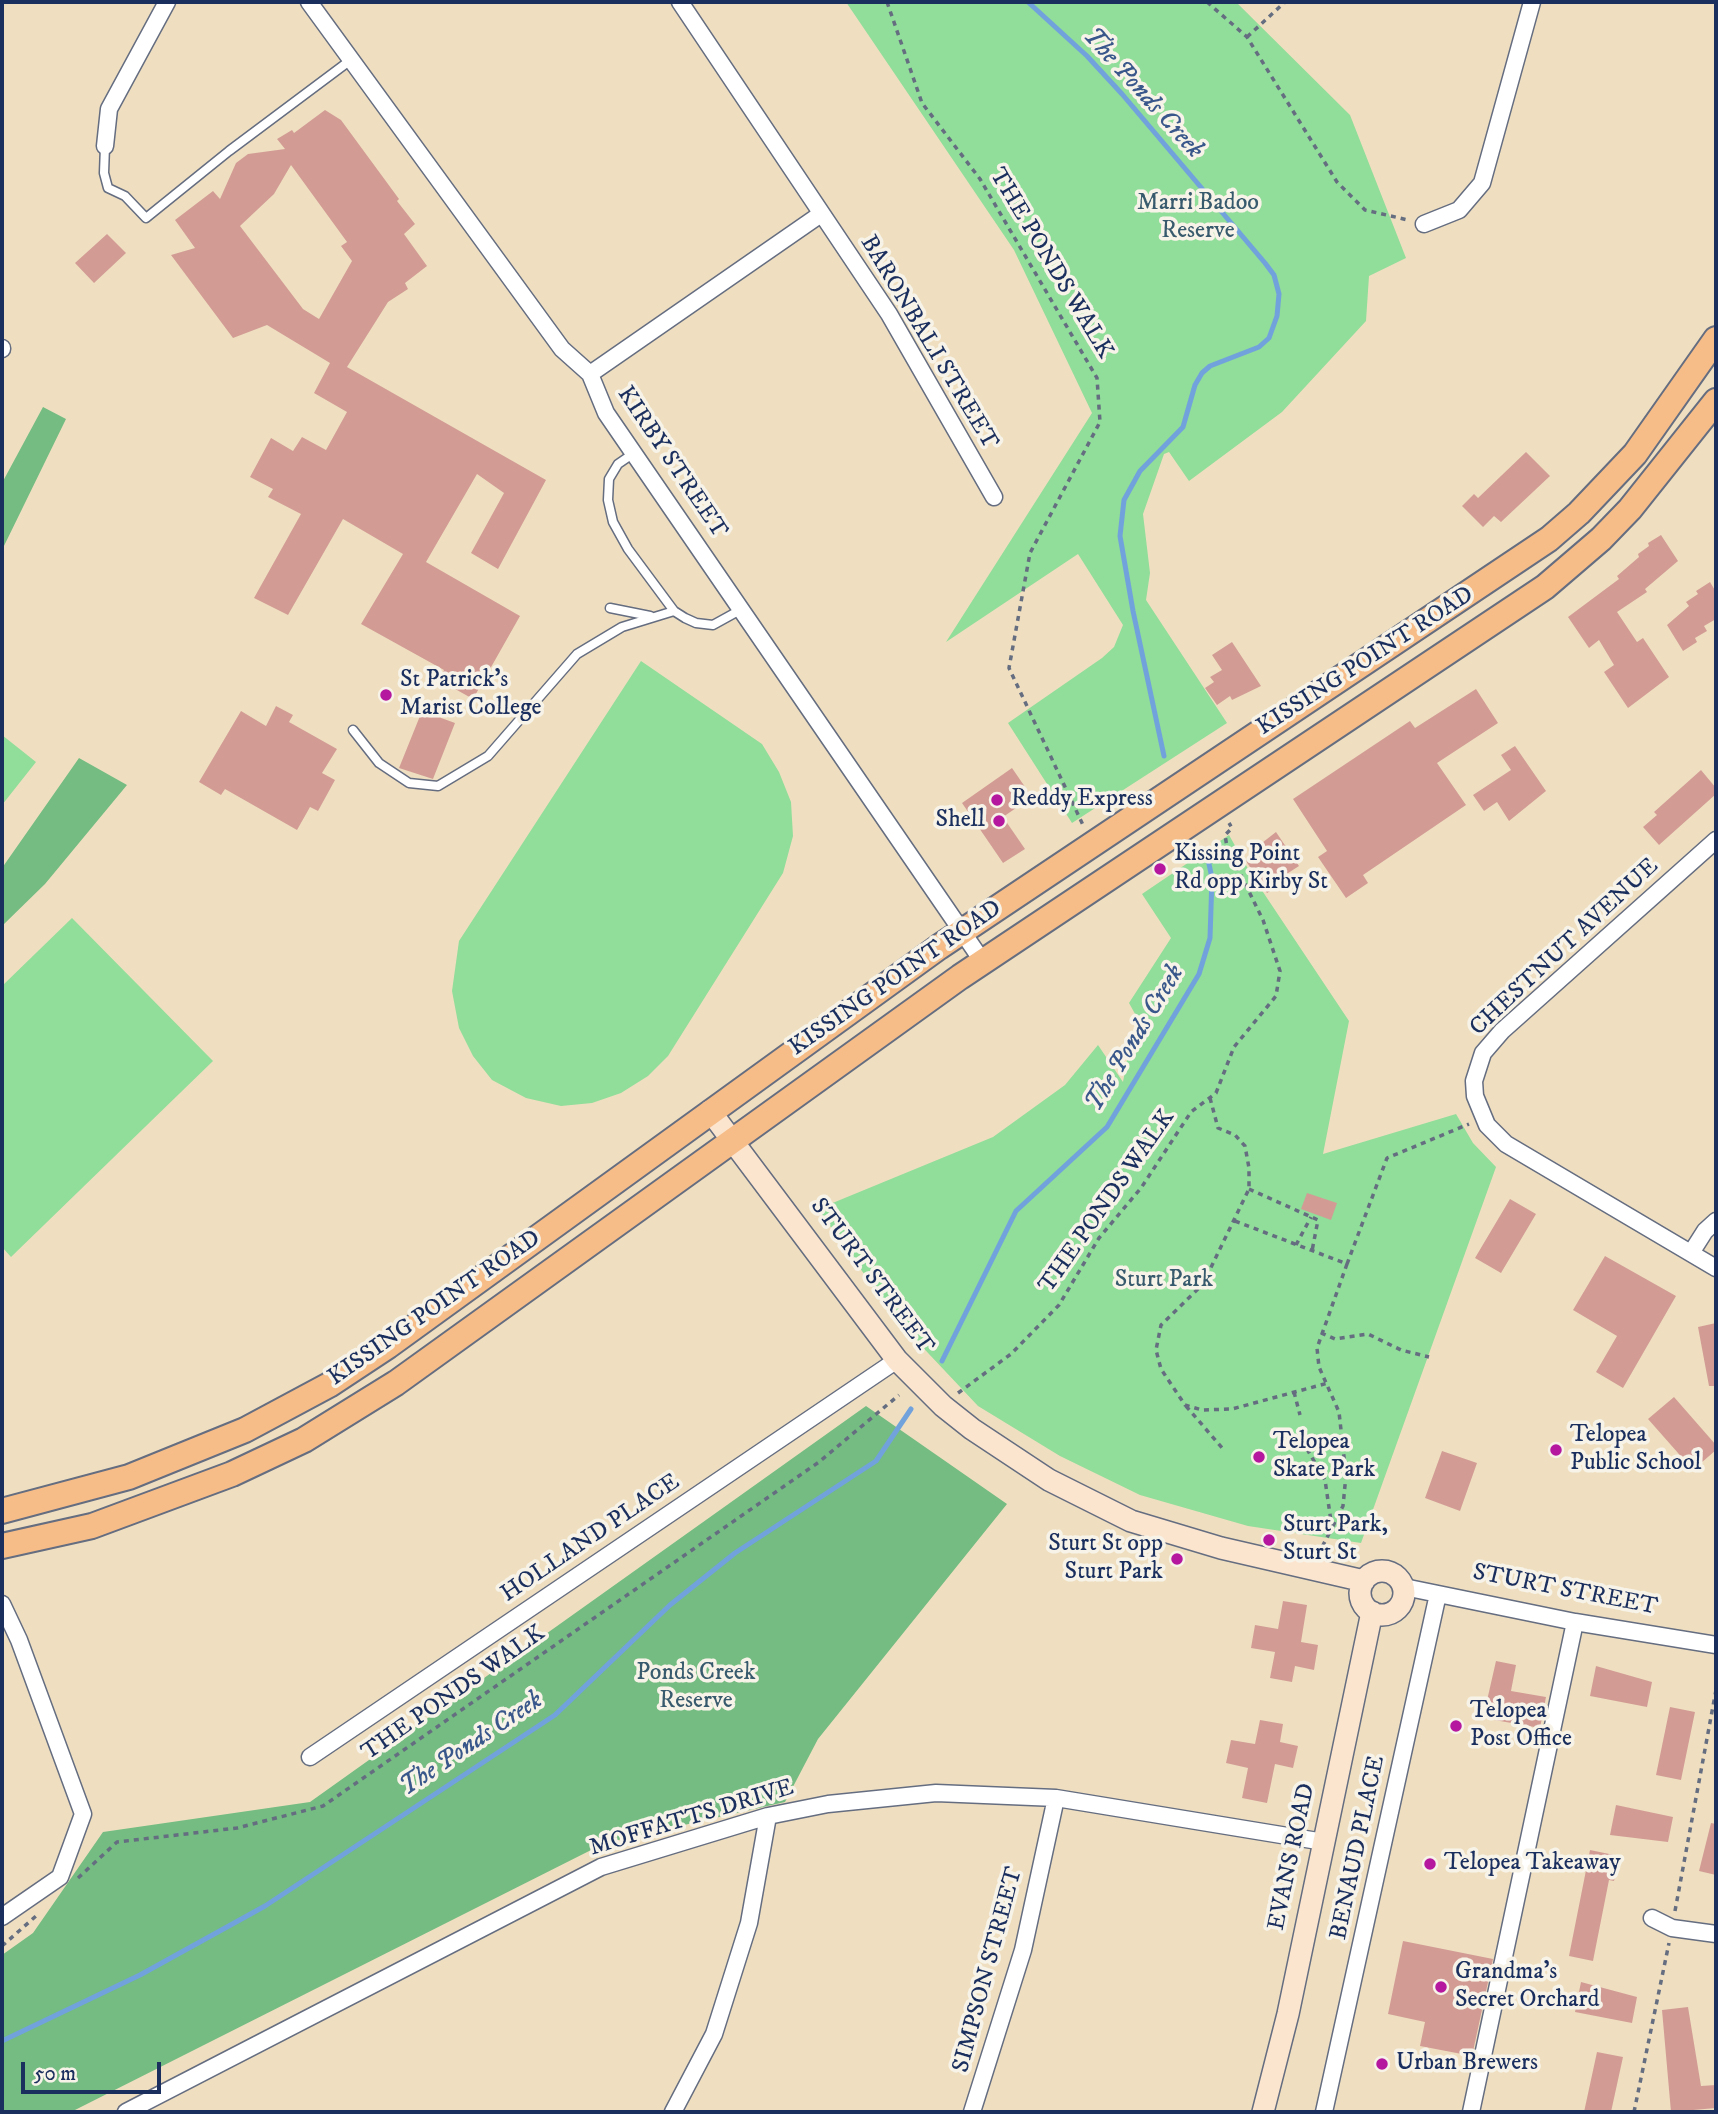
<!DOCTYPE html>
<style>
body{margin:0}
#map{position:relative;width:1718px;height:2114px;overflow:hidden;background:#efdfc0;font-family:"IM FELL DW Pica",serif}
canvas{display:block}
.frame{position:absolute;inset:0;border:4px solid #1b2f5e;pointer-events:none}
.scale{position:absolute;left:21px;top:2062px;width:140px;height:32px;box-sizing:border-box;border:4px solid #1b2f5e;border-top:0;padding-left:9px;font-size:21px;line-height:24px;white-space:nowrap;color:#1b2f5e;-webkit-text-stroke:5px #f7f3e8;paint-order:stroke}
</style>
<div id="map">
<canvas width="1718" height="2114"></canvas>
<div class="frame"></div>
<div class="scale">50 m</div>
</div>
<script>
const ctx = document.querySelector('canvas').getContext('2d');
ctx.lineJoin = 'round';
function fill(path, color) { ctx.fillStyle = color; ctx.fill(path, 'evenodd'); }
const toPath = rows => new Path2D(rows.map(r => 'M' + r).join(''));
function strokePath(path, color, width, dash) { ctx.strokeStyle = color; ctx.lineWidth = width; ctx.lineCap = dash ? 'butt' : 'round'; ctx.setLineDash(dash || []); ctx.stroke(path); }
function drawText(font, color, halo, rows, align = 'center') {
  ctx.font = font + ' "IM FELL DW Pica",serif'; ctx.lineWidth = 7; ctx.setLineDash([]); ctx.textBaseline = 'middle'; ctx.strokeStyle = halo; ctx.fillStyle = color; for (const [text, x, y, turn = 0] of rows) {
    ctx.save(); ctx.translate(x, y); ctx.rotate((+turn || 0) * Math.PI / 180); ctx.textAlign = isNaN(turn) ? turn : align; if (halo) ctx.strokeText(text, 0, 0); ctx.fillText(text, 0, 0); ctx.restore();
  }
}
fill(toPath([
 [846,2,1236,2,1350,115,1406,258,1369,276,1366,321,1282,412,1189,481,1169,452,1164,454,1143,514,1150,573,1146,600,1227,723,1072,823,1008,723,1102,658,1114,647,1123,625,1078,554,946,642,1092,413,1014,250],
 [641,661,762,744,779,772,791,802,793,836,783,873,668,1056,648,1076,621,1093,592,1103,561,1106,526,1098,492,1080,473,1056,459,1028,452,991,459,941],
 [2,735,36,762,2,805],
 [1229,835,1251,874,1349,1021,1323,1154,1456,1114,1473,1143,1496,1167,1361,1543,1248,1526,1140,1495,1060,1456,978,1406,896,1319,818,1209,993,1137,1065,1085,1098,1045,1123,1082,1129,1049,1139,1021,1129,1003,1171,938,1142,894],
 [72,918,213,1061,11,1257,2,1247,2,986]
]), '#91dd9a');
fill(toPath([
 [43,407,66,419,2,550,2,483],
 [79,758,127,785,45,884,2,926,2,868],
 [866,1406,1007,1504,818,1739,785,1802,605,1843,71,2112,2,2112,2,1955,33,1933,103,1832,310,1802]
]), '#74bc82');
strokePath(toPath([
 [1028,2,1087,56,1122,94,1265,263,1274,275,1279,294,1277,316,1269,338,1259,347,1210,366,1202,373,1195,385,1183,427,1140,471,1124,500,1120,536,1133,611,1164,756],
 [942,1361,1016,1211,1107,1127,1199,974,1210,938,1212,878,1206,850],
 [2,2041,140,1975,265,1906,555,1715,670,1605,735,1553,876,1461,911,1409]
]), '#72a2dc', 5);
fill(toPath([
 [325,110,341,120,399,199,397,201,415,224,404,234,427,266,405,283,408,289,388,302,347,367,546,480,498,569,471,553,504,493,477,474,426,562,520,616,473,699,439,680,444,670,361,624,403,554,343,519,288,615,254,598,301,514,268,497,273,489,250,477,271,438,293,451,302,437,326,450,347,412,314,393,330,363,267,325,233,338,171,255,195,248,175,220,213,191,220,199,236,163,248,154,285,149,277,139,292,130,294,133],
 [291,165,347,242,341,246,352,261,319,319,303,309,240,226,274,194],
 [107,234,126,253,94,283,75,263],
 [1526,452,1550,476,1501,522,1494,516,1483,527,1462,506,1474,494,1478,498],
 [1661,535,1678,561,1645,589,1647,592,1617,612,1637,642,1643,638,1669,677,1628,708,1604,672,1614,665,1599,640,1589,648,1568,617,1619,579,1617,576,1639,557,1638,554,1649,546,1648,543],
 [1710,582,1716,592,1716,619,1704,626,1707,631,1695,638,1697,642,1683,651,1667,625,1689,606,1686,602,1698,594,1696,591],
 [1232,642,1261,686,1232,700,1230,696,1217,705,1205,688,1214,682,1210,677,1222,670,1212,655],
 [1476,689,1498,723,1437,763,1466,805,1363,875,1368,883,1346,898,1318,857,1327,851,1293,799,1410,721,1415,728],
 [276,706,293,715,289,722,337,749,322,773,335,780,318,811,310,807,297,830,225,789,221,795,199,782,241,711,266,726],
 [422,711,455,723,433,779,399,768],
 [1515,746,1546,791,1509,821,1497,802,1484,811,1473,795,1511,770,1501,755],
 [1012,768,1032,797,1003,817,1025,849,1003,863,962,803],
 [1701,770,1716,788,1716,794,1659,845,1643,827,1657,815,1654,812],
 [1276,832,1299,866,1282,877,1285,882,1267,893,1246,861,1261,851,1258,846],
 [1307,1193,1337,1203,1331,1220,1301,1209],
 [1510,1199,1536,1214,1501,1273,1475,1258],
 [1605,1256,1676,1296,1623,1388,1596,1372,1617,1336,1573,1310],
 [1716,1323,1716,1386,1709,1386,1698,1327],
 [1674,1397,1716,1445,1716,1450,1693,1470,1648,1419],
 [1442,1451,1477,1463,1460,1511,1425,1498],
 [1283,1601,1307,1605,1301,1642,1318,1645,1314,1670,1295,1666,1292,1682,1270,1678,1275,1652,1251,1648,1255,1625,1278,1629],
 [1496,1661,1516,1665,1511,1691,1546,1697,1540,1728,1483,1718],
 [1596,1666,1652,1682,1647,1707,1590,1696],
 [1670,1707,1695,1712,1681,1780,1656,1775],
 [1260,1720,1283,1724,1280,1742,1298,1746,1293,1768,1275,1764,1267,1803,1242,1798,1248,1768,1226,1763,1231,1740,1255,1744],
 [1616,1805,1673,1817,1668,1842,1610,1835],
 [1711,1823,1716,1824,1716,1875,1699,1871],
 [1590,1850,1619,1856,1614,1881,1609,1880,1593,1961,1569,1956],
 [1403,1941,1493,1959,1472,2056,1420,2046,1425,2022,1388,2014],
 [1581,1982,1637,1997,1632,2023,1575,2012],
 [1688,2007,1701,2086,1716,2085,1716,2108,1671,2112,1662,2010],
 [1597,2052,1623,2057,1611,2112,1584,2112]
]), '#d29c95');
const lane = toPath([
 [105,146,104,173,108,188,125,196,146,218,229,151,352,59],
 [634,453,618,464,609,479,608,500,613,522,628,549,674,611,685,618,696,623,713,625,742,609],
 [610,608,650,616],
 [353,730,379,763,409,783,438,786,488,756,577,654,622,627,674,611]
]);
const street = toPath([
 [309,2,562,349,590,374,606,413,983,962],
 [680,2,889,314,994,497],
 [105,146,109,109,167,2],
 [1424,224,1459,210,1482,183,1532,2],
 [2,348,2,349],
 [590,374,821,214],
 [1716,840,1502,1031,1483,1053,1474,1081,1475,1096,1487,1125,1506,1144,1716,1268],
 [1691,1253,1705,1231,1716,1221],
 [1404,1587,1575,1622,1716,1645],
 [2,1604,19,1640,83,1814,60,1877,2,1917],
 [310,1757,897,1360],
 [1652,1918,1672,1928,1716,1934],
 [126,2112,601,1867,768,1816,828,1804,936,1793,1056,1798,1324,1842],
 [673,2112,714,2034,749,1923,768,1816],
 [972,2112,1023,1950,1056,1798],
 [1324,2112,1438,1594],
 [1471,2112,1575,1622]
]);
const secondary = toPath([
 [710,1111,897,1360,943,1406,972,1429,1049,1480,1131,1521,1221,1548,1364,1581],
 '1360 1593a22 22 0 1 1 44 0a22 22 0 1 1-44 0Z',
 [1263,2112,1288,2014,1372,1612]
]);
const primary = toPath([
 [2,1511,129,1477,245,1430,329,1385,388,1346,939,947,1549,539,1579,513,1635,454,1716,339],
 [2,1546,92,1526,232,1474,304,1440,396,1383,960,977,1545,587,1601,539,1630,509,1716,401]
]);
strokePath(lane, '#656d80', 11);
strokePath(street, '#656d80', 19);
strokePath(secondary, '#656d80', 24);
strokePath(primary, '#656d80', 28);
strokePath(toPath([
 [887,2,922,103,980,179,1097,378,1100,422,1030,553,1009,668,1083,825],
 [1207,2,1247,37,1337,182,1365,210,1408,220],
 [1247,37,1285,2],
 [1210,1098,1218,1128,1235,1135,1245,1146,1249,1168,1249,1189,1203,1284,1161,1325,1156,1350,1161,1369,1185,1405,1202,1410,1232,1409,1328,1383],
 [1249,1189,1318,1220,1312,1251],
 [1235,1221,1347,1264,1317,1348,1319,1367,1339,1412,1346,1475,1343,1506,1332,1528],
 [1296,1245,1311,1217],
 [1347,1264,1387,1158,1469,1124],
 [1321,1333,1335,1339,1368,1334,1401,1350,1429,1357],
 [1294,1392,1300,1415],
 [958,1393,1011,1354,1059,1305,1099,1238,1141,1188,1191,1112,1216,1093,1234,1047,1276,996,1280,971,1263,920,1227,847,1225,835,1232,828,1229,823],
 [1186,1406,1223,1449],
 [1307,1449,1325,1480,1332,1528,1322,1547],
 [1343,1855,1360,1858],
 [78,1878,117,1842,237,1828,323,1806,819,1462,899,1395],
 [1675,1911,1716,1690],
 [2,1946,36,1916],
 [1634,2112,1669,1943]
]), '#656d80', 3.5, [5, 5]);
strokePath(lane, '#fff', 8);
strokePath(street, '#fff', 16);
strokePath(secondary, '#fce5cf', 21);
strokePath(primary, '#f7bd88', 24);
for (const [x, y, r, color] of [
 [386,695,7,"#b5179e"],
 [997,800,7,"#b5179e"],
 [999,821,7,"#b5179e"],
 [1160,869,7,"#b5179e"],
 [1556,1450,7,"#b5179e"],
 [1259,1457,7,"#b5179e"],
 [1269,1540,7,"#b5179e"],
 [1177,1559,7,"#b5179e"],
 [1456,1726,7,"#b5179e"],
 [1430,1864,7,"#b5179e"],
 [1441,1987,7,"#b5179e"],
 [1382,2064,7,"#b5179e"]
]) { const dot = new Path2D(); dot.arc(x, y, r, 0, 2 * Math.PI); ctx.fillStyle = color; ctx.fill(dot); strokePath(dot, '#f7f3e8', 2.5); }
drawText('24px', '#385a6d', '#f7f3e8', [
 ["Marri Badoo",1198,204],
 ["Reserve",1198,232],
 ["Sturt Park",1164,1281],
 ["Ponds Creek",696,1674],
 ["Reserve",696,1702]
]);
drawText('24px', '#1b2f5e', '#f7f3e8', [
 ["THE PONDS WALK",1050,264,59],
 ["BARONBALI STREET",928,343,59],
 ["KIRBY STREET",671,463,56],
 ["KISSING POINT ROAD",1366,662,-33],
 ["CHESTNUT AVENUE",1565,948,-43],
 ["KISSING POINT ROAD",896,979,-35],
 ["THE PONDS WALK",1108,1202,-55],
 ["STURT STREET",871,1277,53],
 ["KISSING POINT ROAD",435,1309,-35],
 ["HOLLAND PLACE",591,1539,-34],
 ["STURT STREET",1565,1591,11],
 ["THE PONDS WALK",454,1694,-35],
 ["MOFFATTS DRIVE",692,1819,-17],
 ["BENAUD PLACE",1359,1848,-78],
 ["EVANS ROAD",1293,1857,-78],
 ["SIMPSON STREET",989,1970,-75]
]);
drawText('24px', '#1b2f5e', '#f7f3e8', [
 ["St Patrick's",400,681],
 ["Marist College",400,709],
 ["Reddy Express",1011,800],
 ["Shell",985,821,"right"],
 ["Kissing Point",1174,855],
 ["Rd opp Kirby St",1174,883],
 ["Telopea",1570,1436],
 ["Public School",1570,1464],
 ["Telopea",1273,1443],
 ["Skate Park",1273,1471],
 ["Sturt Park,",1283,1526],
 ["Sturt St",1283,1554],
 ["Sturt St opp",1163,1545,"right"],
 ["Sturt Park",1163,1573,"right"],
 ["Telopea",1470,1712],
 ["Post Office",1470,1740],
 ["Telopea Takeaway",1444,1864],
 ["Grandma's",1455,1973],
 ["Secret Orchard",1455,2001],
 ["Urban Brewers",1396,2064]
], 'left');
drawText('italic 26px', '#39578a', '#f7f3e8', [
 ["The Ponds Creek",1142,94,48],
 ["The Ponds Creek",1136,1039,-59],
 ["The Ponds Creek",472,1745,-34]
]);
</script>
